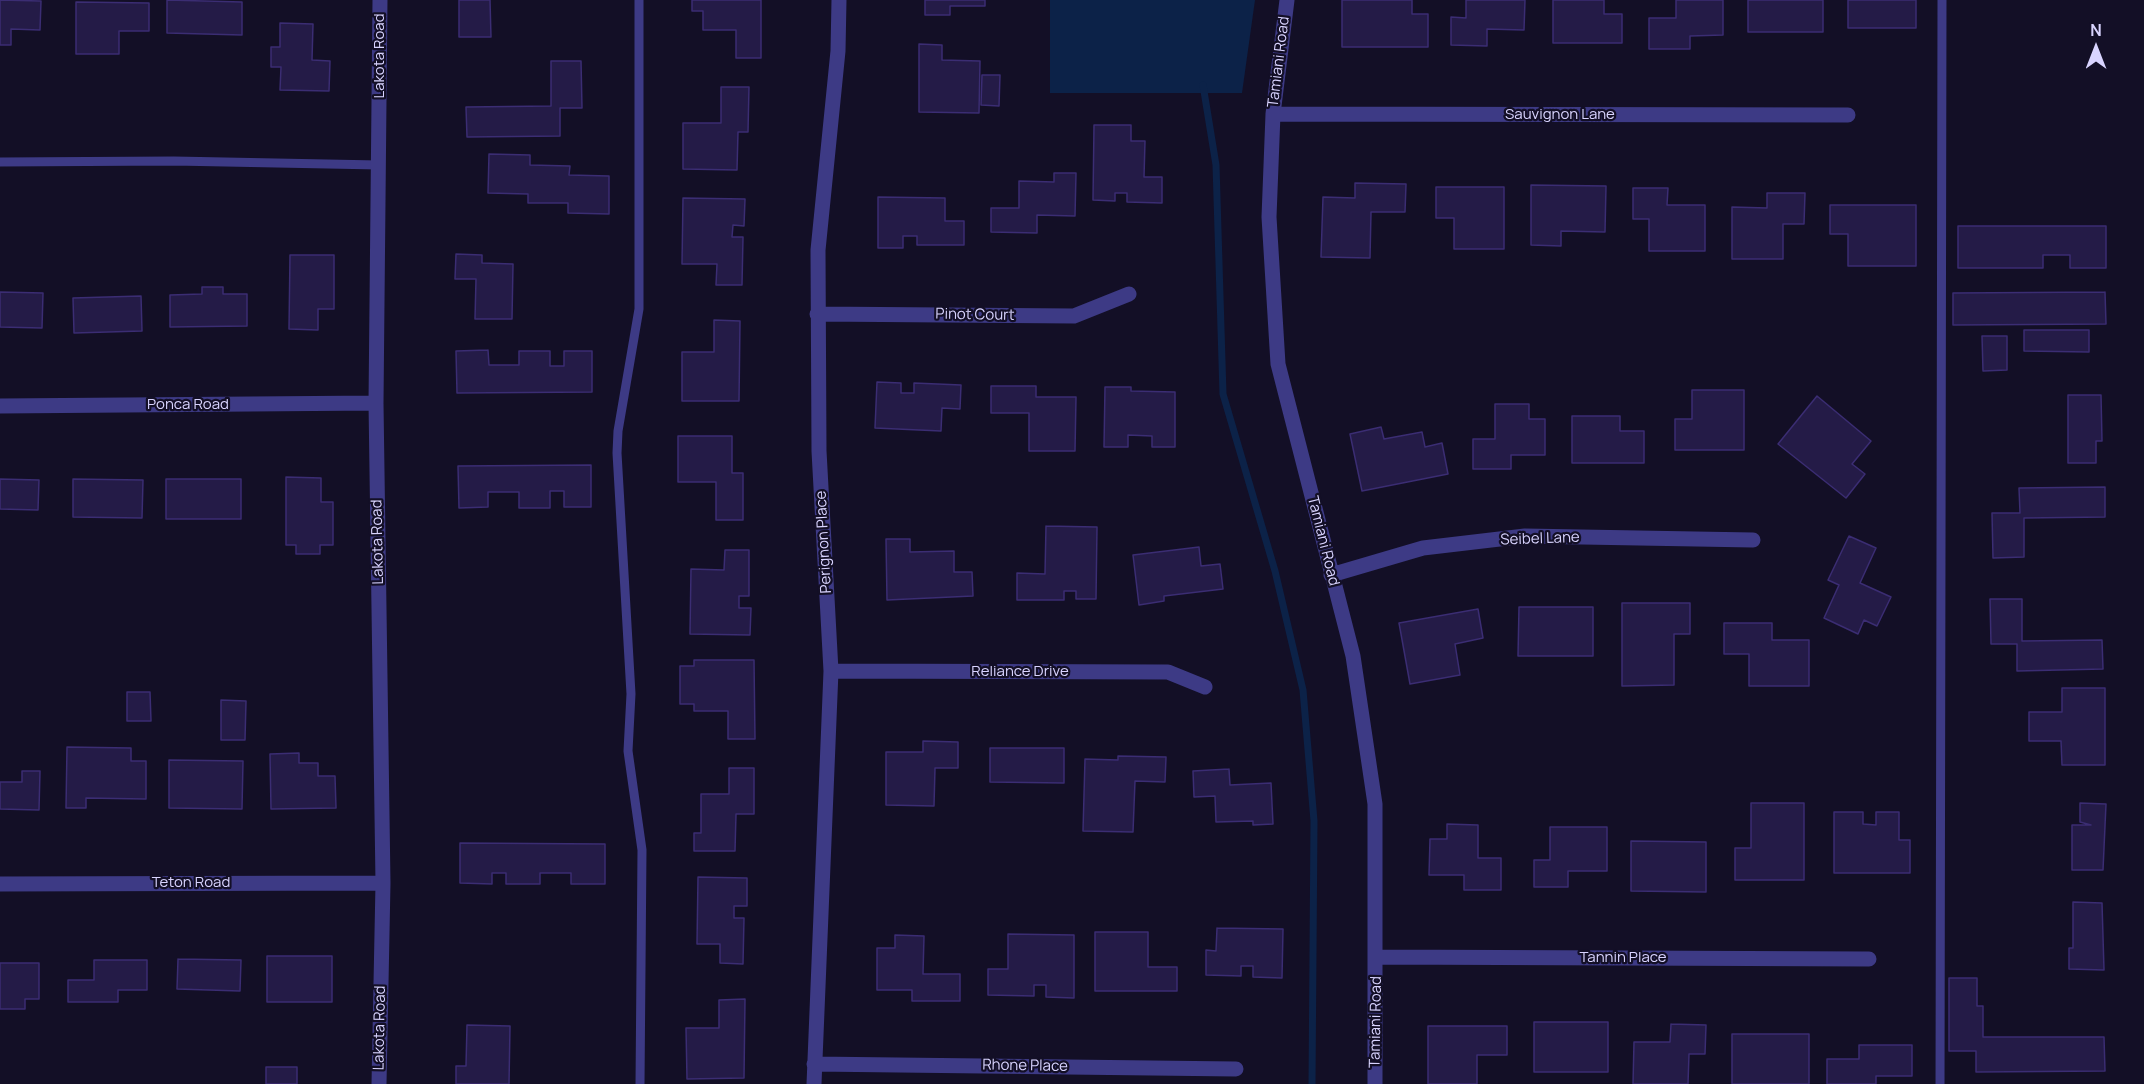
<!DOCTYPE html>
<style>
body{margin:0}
#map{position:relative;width:2144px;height:1084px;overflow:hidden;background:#130f26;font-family:Manrope,sans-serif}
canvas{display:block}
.north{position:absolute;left:2066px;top:18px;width:60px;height:60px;-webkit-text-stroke:4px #130f26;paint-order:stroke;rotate:0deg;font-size:16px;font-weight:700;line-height:24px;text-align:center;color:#d9d4ff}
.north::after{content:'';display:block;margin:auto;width:21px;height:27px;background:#d9d4ff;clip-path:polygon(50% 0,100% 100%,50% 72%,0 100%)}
</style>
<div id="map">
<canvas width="2144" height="1084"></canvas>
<div class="north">N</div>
</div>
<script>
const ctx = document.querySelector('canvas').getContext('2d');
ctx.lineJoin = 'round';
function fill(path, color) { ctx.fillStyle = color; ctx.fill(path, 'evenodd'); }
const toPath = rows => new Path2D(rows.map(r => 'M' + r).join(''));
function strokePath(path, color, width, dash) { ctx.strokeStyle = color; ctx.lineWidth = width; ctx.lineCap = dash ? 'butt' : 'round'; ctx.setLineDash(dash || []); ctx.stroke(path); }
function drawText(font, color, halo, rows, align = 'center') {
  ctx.font = font + ' Manrope,sans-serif'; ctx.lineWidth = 4.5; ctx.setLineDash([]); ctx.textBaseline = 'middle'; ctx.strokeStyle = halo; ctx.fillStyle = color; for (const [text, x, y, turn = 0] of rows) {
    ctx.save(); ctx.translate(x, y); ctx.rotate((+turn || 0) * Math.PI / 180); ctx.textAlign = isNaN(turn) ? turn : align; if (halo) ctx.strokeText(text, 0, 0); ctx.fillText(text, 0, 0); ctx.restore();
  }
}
fill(toPath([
 [1050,0,1255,0,1242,93,1050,93]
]), '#0c2248');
strokePath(toPath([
 [1203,85,1216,165,1223,394,1275,571,1303,690,1314,821,1312,1084]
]), '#0c2248', 7);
const building = toPath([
 [0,0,41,1,40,30,11,29,11,45,0,45,0,0],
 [167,0,242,2,242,35,167,33,167,0],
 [459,0,490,0,491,37,459,37,459,0],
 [692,0,761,0,761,58,736,58,736,30,703,30,703,11,692,11,692,0],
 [925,0,985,0,985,6,950,6,950,15,925,15,925,0],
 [1342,0,1412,0,1412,14,1428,14,1428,47,1342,47,1342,0],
 [1466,0,1525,0,1524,30,1487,29,1487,46,1451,45,1451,17,1466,18,1466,0],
 [1553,0,1604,0,1604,14,1622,14,1622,43,1553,43,1553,0],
 [1676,0,1723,0,1723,35,1690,36,1690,49,1649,49,1649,18,1676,18,1676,0],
 [1748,0,1823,0,1823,32,1748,32,1748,0],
 [1848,0,1916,0,1916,28,1848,28,1848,0],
 [76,2,149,3,149,31,119,31,119,54,76,54,76,2],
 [280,23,313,24,312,60,330,61,329,91,280,90,281,67,271,67,271,47,280,47,280,23],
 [919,44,942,45,942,60,980,61,979,113,919,112,919,44],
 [551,61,581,61,582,108,560,108,560,136,467,137,466,107,551,106,551,61],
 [982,75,1000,75,999,106,981,105,982,75],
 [721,87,749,87,748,132,738,132,737,170,683,169,683,123,721,123,721,87],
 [1094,125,1131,125,1131,141,1145,141,1144,177,1162,177,1162,203,1127,202,1127,193,1115,193,1115,201,1093,200,1094,125],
 [489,154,530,155,530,165,570,166,569,175,609,176,609,214,568,213,568,203,528,203,528,194,488,193,489,154],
 [1054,173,1076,173,1075,216,1037,215,1037,233,991,232,991,208,1019,208,1019,181,1054,182,1054,173],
 [1355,183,1406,184,1405,212,1371,212,1370,258,1321,257,1323,197,1355,198,1355,183],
 [1531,185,1606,186,1605,232,1561,231,1561,246,1531,245,1531,185],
 [1436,187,1504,187,1504,249,1454,249,1454,218,1436,218,1436,187],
 [1633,188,1668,188,1667,205,1705,205,1705,251,1649,251,1649,219,1633,219,1633,188],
 [1767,193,1805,193,1804,224,1783,224,1783,259,1732,259,1732,207,1767,208,1767,193],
 [878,197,945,198,945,221,964,221,964,245,917,245,917,236,903,236,903,248,878,248,878,197],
 [683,198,745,199,744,226,733,225,732,237,743,237,742,285,716,285,717,264,682,264,683,198],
 [1830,205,1916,205,1916,266,1848,266,1848,234,1830,234,1830,205],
 [1958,226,2106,226,2106,268,2070,268,2070,255,2043,255,2043,268,1958,268,1958,226],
 [456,254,482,255,482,263,513,264,512,319,475,319,476,279,455,279,456,254],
 [290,255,334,255,334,309,318,309,318,330,289,329,290,255],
 [202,287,223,287,223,294,247,294,247,326,170,327,170,295,202,294,202,287],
 [0,292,43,293,42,328,0,327,0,292],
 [2105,292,2106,324,1953,325,1953,293,2105,292],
 [141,296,142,331,74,333,73,298,141,296],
 [714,320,740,321,739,401,682,401,682,352,714,352,714,320],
 [2024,330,2089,330,2089,352,2024,351,2024,330],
 [1982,336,2007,336,2007,370,1983,371,1982,336],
 [488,350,489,365,519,365,519,351,550,351,550,366,564,366,564,351,592,351,592,392,457,393,456,351,488,350],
 [877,382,901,383,901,393,914,393,914,383,961,385,960,409,942,408,941,431,875,428,877,382],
 [991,386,1036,386,1036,397,1076,397,1075,451,1029,451,1029,413,991,413,991,386],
 [1105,387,1131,387,1131,391,1175,392,1175,447,1152,447,1152,436,1128,435,1128,447,1104,447,1105,387],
 [1692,390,1744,390,1744,450,1675,450,1675,419,1692,419,1692,390],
 [2068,395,2101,395,2102,441,2096,441,2096,463,2068,463,2068,395],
 [1817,396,1871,441,1852,464,1865,474,1846,498,1778,444,1817,396],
 [1495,404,1529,404,1529,419,1545,419,1545,455,1511,455,1511,469,1473,469,1473,439,1495,439,1495,404],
 [1572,416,1620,416,1620,431,1644,431,1644,463,1572,463,1572,416],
 [1381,427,1384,439,1422,432,1425,447,1442,443,1448,474,1362,491,1350,434,1381,427],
 [678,436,732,436,732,473,743,473,743,520,716,520,716,482,678,482,678,436],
 [591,465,591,507,564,507,564,491,550,491,550,508,519,508,519,492,488,492,488,507,459,508,458,466,591,465],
 [286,477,321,478,321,502,333,502,333,545,320,545,320,554,296,554,296,545,286,545,286,477],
 [0,479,39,480,38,510,0,509,0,479],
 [73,479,143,480,142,518,73,517,73,479],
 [166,479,241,479,241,519,166,519,166,479],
 [2105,487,2105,517,2024,518,2024,557,1993,558,1992,513,2020,513,2019,488,2105,487],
 [1046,526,1097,527,1096,599,1076,599,1076,591,1064,591,1064,600,1017,600,1017,573,1045,574,1046,526],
 [1849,536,1876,548,1860,583,1891,597,1877,626,1864,620,1858,634,1824,618,1839,585,1828,580,1849,536],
 [886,539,910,539,910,552,954,551,954,572,972,572,973,596,887,600,886,539],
 [1199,547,1201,566,1220,564,1223,589,1164,596,1164,601,1139,605,1133,555,1199,547],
 [725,550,749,550,749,596,739,596,739,608,751,608,750,635,690,634,691,569,724,570,725,550],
 [1990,599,2022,599,2022,641,2102,640,2103,669,2017,671,2017,644,1991,644,1990,599],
 [1622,603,1690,603,1690,634,1674,634,1674,685,1622,686,1622,603],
 [1519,607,1593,607,1593,656,1518,656,1519,607],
 [1478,609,1483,638,1455,644,1460,675,1410,684,1399,623,1478,609],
 [1724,623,1772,623,1772,640,1809,640,1809,686,1749,686,1749,654,1724,654,1724,623],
 [694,660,754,660,755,739,728,739,728,711,694,711,694,704,680,704,680,666,694,666,694,660],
 [2062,688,2105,688,2105,765,2062,765,2061,741,2029,741,2029,712,2062,712,2062,688],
 [127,692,150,692,151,721,127,721,127,692],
 [221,700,246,701,245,740,221,740,221,700],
 [923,741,958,742,958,768,935,768,934,806,886,805,886,752,923,752,923,741],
 [67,747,131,748,131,761,146,761,146,799,86,798,86,808,66,808,67,747],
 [990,748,1064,748,1064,783,990,782,990,748],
 [299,753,299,763,318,763,318,776,335,776,336,808,271,809,270,754,299,753],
 [1118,756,1166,757,1165,782,1135,781,1133,832,1083,831,1085,759,1118,760,1118,756],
 [169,760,243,761,242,809,169,808,169,760],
 [729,768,754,768,754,814,736,814,735,851,694,851,694,833,701,833,701,794,729,794,729,768],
 [1229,769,1230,785,1271,783,1273,824,1253,825,1253,821,1216,822,1215,796,1194,797,1193,771,1229,769],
 [22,771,40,771,39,810,0,809,0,782,22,782,22,771],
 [1751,803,1804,803,1804,880,1735,880,1735,848,1751,848,1751,803],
 [2080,803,2106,804,2103,870,2072,870,2072,825,2091,825,2080,822,2080,803],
 [1834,812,1863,812,1863,824,1876,825,1876,812,1899,812,1899,840,1910,840,1910,873,1834,873,1834,812],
 [1447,824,1478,825,1478,858,1501,858,1501,890,1464,890,1464,875,1429,875,1430,839,1447,839,1447,824],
 [1550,827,1607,827,1607,871,1568,871,1568,887,1534,887,1534,860,1550,860,1550,827],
 [1631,841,1706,842,1706,892,1631,891,1631,841],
 [460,843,605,844,605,884,571,884,571,873,540,873,540,884,506,884,506,873,492,873,492,884,460,883,460,843],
 [698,877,747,878,747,906,734,906,734,918,744,918,743,964,720,963,720,944,697,944,698,877],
 [2073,902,2102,903,2104,970,2069,969,2069,948,2073,948,2073,902],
 [1217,928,1283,929,1282,978,1253,977,1253,966,1241,966,1241,976,1206,975,1206,950,1216,951,1217,928],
 [1095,932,1148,932,1148,967,1177,967,1177,991,1095,991,1095,932],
 [1008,934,1074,935,1074,998,1046,997,1046,985,1034,985,1034,996,988,995,988,969,1008,969,1008,934],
 [895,935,924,936,923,974,960,974,960,1001,912,1001,912,990,877,990,877,948,895,948,895,935],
 [267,956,332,956,332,1002,267,1002,267,956],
 [178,959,241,960,240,991,177,989,178,959],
 [94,960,147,960,147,990,118,990,118,1002,68,1002,68,980,94,980,94,960],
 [0,963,39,963,39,999,25,999,25,1009,0,1009,0,963],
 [1949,978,1977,978,1977,1006,1983,1006,1983,1037,2104,1037,2105,1071,1976,1072,1976,1051,1949,1051,1949,978],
 [745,999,744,1078,687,1079,686,1028,719,1028,719,1000,745,999],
 [1534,1022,1608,1022,1608,1072,1534,1072,1534,1022],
 [1671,1024,1706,1025,1705,1054,1689,1054,1688,1084,1633,1084,1634,1042,1670,1042,1671,1024],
 [467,1025,510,1026,509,1084,456,1084,456,1066,466,1066,467,1025],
 [1428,1026,1507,1026,1507,1055,1477,1055,1477,1084,1428,1084,1428,1026],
 [1732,1034,1809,1034,1809,1084,1732,1084,1732,1034],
 [1859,1045,1912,1045,1912,1076,1876,1076,1876,1084,1827,1084,1827,1059,1859,1059,1859,1045],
 [266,1067,297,1067,297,1084,266,1084,266,1067]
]);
fill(building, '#241b47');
strokePath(building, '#3b2d73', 1.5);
strokePath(toPath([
 [639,0,639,309,618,431,617,453,631,694,628,751,642,850,640,1084],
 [0,162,174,161,379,165],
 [1940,1084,1942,0]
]), '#3d3a85', 9);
strokePath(toPath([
 [1287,0,1273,114,1269,217,1278,364,1353,656,1375,804,1375,1084],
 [1273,114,1848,115],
 [817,314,1074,316,1129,294],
 [0,406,376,403],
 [1331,575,1423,548,1525,536,1753,540],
 [831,671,1168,672,1205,687],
 [0,884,383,883],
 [1377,957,1869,959],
 [814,1064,1236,1069],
 [379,1084,383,883,376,403,380,0],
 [814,1084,831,671,819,451,818,250,838,51,839,0]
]), '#3d3a85', 15);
drawText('15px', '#d9d4ff', '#130f26', [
 ["Lakota Road",380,56,-90],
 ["Tamiani Road",1279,62,-83],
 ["Sauvignon Lane",1560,115],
 ["Pinot Court",975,315,1],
 ["Ponca Road",188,405],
 ["Seibel Lane",1540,539,-2],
 ["Tamiani Road",1323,541,76],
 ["Lakota Road",378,542,-91],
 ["Perignon Place",824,542,-93],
 ["Reliance Drive",1020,672],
 ["Teton Road",191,883],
 ["Tannin Place",1623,958],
 ["Tamiani Road",1376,1022,-89],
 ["Lakota Road",380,1028,-89],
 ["Rhone Place",1025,1066,1]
]);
</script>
